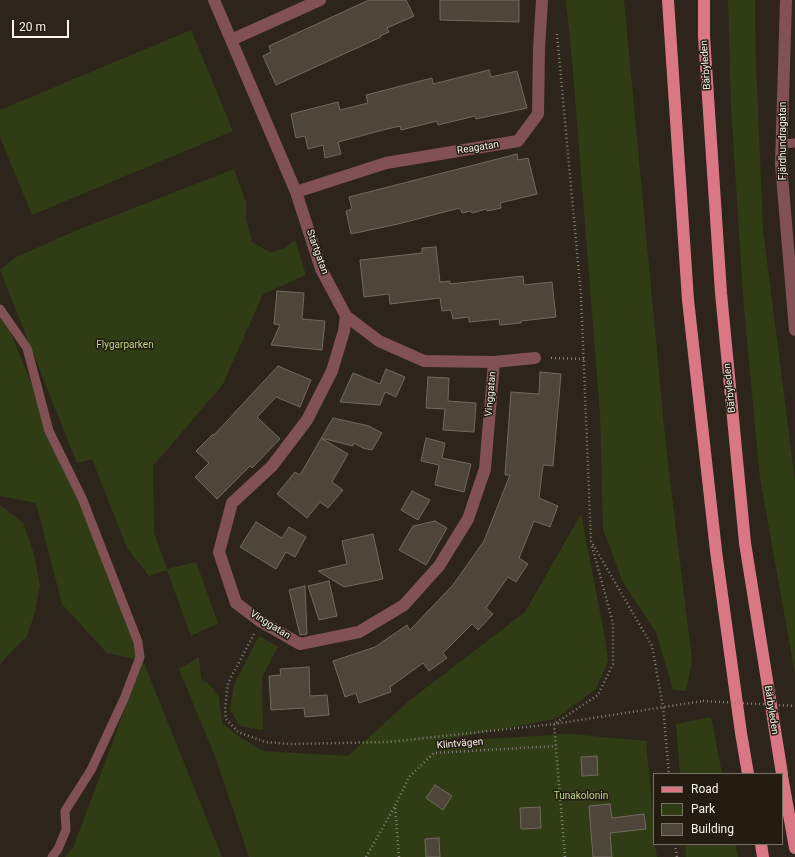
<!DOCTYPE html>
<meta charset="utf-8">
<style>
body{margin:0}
#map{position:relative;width:795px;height:857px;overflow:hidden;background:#2d251b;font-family:Roboto,sans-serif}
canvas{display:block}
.legend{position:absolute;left:653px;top:773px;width:130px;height:72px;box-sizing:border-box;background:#231c11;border:1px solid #797269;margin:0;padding:5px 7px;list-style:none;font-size:12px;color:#f9f4ed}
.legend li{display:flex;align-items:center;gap:8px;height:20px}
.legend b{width:20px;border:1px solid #797269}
.scale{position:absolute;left:12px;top:20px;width:57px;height:18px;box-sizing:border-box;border:2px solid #f9f4ed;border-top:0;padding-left:5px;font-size:12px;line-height:14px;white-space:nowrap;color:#f9f4ed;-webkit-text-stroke:3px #231c11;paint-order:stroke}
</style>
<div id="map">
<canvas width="795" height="857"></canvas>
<ul class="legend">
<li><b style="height:5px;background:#d97884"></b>Road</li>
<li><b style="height:11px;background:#303d14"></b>Park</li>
<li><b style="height:11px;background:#4e463b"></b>Building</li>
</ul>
<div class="scale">20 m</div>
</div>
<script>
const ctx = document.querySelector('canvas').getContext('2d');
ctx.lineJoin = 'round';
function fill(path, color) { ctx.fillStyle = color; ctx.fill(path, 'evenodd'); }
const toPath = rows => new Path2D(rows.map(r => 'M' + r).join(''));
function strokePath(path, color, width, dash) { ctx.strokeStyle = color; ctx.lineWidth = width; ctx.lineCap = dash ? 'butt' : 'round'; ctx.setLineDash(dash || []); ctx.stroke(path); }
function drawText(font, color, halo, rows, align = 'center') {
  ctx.font = font + ' Roboto,sans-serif'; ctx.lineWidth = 3; ctx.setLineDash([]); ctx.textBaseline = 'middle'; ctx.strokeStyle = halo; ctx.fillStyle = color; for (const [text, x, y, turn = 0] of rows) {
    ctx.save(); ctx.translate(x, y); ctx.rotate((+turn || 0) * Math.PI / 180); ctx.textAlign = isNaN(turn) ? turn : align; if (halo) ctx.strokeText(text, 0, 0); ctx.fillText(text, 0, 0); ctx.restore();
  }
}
fill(toPath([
 [566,0,624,0,666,447,692,660,686,691,673,690,656,632,623,582,603,529,600,414,572,59],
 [728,0,755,0,756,63,763,230,795,481,795,674,760,478,744,309,731,107],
 [191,30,233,131,32,215,0,137,0,110],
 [234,169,246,202,246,219,252,242,271,253,284,248,295,240,306,275,263,294,223,384,153,466,154,533,167,569,196,562,218,623,191,636,167,570,149,576,127,548,92,459,77,463,0,270,16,257,75,231],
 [0,306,222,857,65,857,73,848,143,661,107,653,62,604,36,503,0,496],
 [0,505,12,514,23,523,34,554,40,586,35,612,27,636,0,664],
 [581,514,605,638,608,661,596,689,555,719,433,742,571,734,646,741,654,827,654,844,655,844,657,857,249,857,216,759,179,669,199,657,201,679,210,685,219,697,222,723,241,738,262,751,348,756,409,701,525,612],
 [259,636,278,647,262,677,263,730,240,726,230,710,234,685],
 [711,717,722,774,680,774,676,724],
 [685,844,735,844,738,857,686,857]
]), '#303d14');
const building = toPath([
 [369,0,406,0,414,16,387,28,389,32,380,36,381,37,276,85,263,56,271,52,269,46,369,0],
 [440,0,519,0,519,22,440,20,440,0],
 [489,70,491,77,517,71,527,108,476,119,475,116,438,125,437,121,401,130,400,126,383,130,338,142,341,154,325,158,323,145,308,149,305,136,296,138,291,114,338,102,340,110,368,103,366,95,432,78,433,84,489,70],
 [517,154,518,160,528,158,537,194,500,203,501,208,487,211,486,209,472,213,471,211,462,213,460,208,398,224,351,234,346,211,352,209,349,197,517,154],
 [436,247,440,282,450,281,450,284,523,276,524,285,552,282,556,317,521,321,521,323,500,325,499,319,469,322,469,317,453,319,451,310,442,311,440,298,390,304,389,294,364,297,360,260,422,253,422,248,436,247],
 [277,291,304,293,302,319,325,321,322,350,271,345,280,325,274,324,277,291],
 [278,366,311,380,300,407,276,397,257,417,280,439,252,468,250,466,217,499,195,477,209,463,196,451,213,434,214,435,278,366],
 [386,369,405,377,396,397,385,392,380,405,340,402,353,373,380,384,386,369],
 [540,372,561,374,553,466,543,465,539,498,558,506,550,527,534,521,519,558,528,564,516,582,508,577,486,608,493,614,478,630,472,624,443,653,447,658,429,671,423,663,390,687,391,692,359,703,356,693,345,697,333,661,375,647,407,625,410,630,453,585,484,541,510,475,505,475,511,392,539,394,540,372],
 [428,377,449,378,448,401,476,403,474,432,443,430,445,409,426,408,428,377],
 [333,418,369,426,382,433,372,450,363,448,354,443,353,446,321,438,348,454,332,482,343,490,328,508,320,502,307,518,277,494,295,472,300,475,333,418],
 [426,438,445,443,442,458,471,464,464,492,435,485,439,465,421,461,426,438],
 [412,491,430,500,418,520,401,510,412,491],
 [435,521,447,528,426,565,399,550,413,526,435,521],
 [256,522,282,538,289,527,306,537,295,557,286,552,276,569,240,547,256,522],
 [373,534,383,579,344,587,318,571,347,564,342,541,373,534],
 [329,581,337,616,319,620,308,586,329,581],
 [305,586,307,634,300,635,289,590,305,586],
 [309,667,310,696,327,695,329,715,305,717,304,708,271,710,269,676,281,675,280,669,309,667],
 [597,756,598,775,582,776,581,757,597,756],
 [435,785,452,796,443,810,426,798,435,785],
 [610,804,612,818,644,814,646,829,610,833,612,857,593,857,589,806,610,804],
 [540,807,541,828,521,829,520,808,540,807],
 [439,838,440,857,426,857,425,839,439,838]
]);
fill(building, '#4e463b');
strokePath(building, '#736a5e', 1);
strokePath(toPath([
 [557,34,581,295,591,541,652,646,663,707,669,774],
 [551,358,584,359],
 [254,634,228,683,225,709,226,719,238,732,265,742,290,744,388,742,554,724,703,701],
 [675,844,677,857],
 [366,857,395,806],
 [399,857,395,806,409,777,434,753,556,746],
 [565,857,554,724,598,695,613,664,613,623,592,546]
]), '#888179', 2.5, [1, 3]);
strokePath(toPath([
 [782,144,795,143],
 [0,309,27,348,49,431,82,498,138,642,140,657,124,699,91,770,65,811,66,830,58,849,52,857]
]), '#815156', 9);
strokePath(toPath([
 [214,0,296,192,321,269,346,316,379,341,424,361,494,362,535,358],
 [786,0,781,164,795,330],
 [231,40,320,0],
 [296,192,386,163,518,141,538,114,539,49,542,0],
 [346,316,344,331,332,371,307,420,272,466,232,503,219,552,236,603,260,621,300,644,359,632,404,605,439,566,468,519,485,469,494,362]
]), '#815156', 12);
strokePath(toPath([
 [668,0,688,300,716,551,741,733,748,774],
 [704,0,704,36,721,293,745,543,782,774],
 [782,776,795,848],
 [761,844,763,857]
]), '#d97884', 12);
strokePath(toPath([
 [703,701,795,706]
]), '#888179', 2.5, [1, 3]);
drawText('10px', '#f9f4ed', '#231c11', [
 ["Bärbyleden",706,65,-94],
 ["Fjärdhundragatan",783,141,-90],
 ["Reagatan",478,148,-9],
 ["Startgatan",317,252,70],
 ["Bärbyleden",730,388,-96],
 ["Vinggatan",491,394,-85],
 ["Vinggatan",270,625,32],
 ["Bärbyleden",771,710,81],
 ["Klintvägen",460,744,-5]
]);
drawText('10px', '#bdd986', '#231c11', [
 ["Flygarparken",125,345],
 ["Tunakolonin",581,796]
]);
</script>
